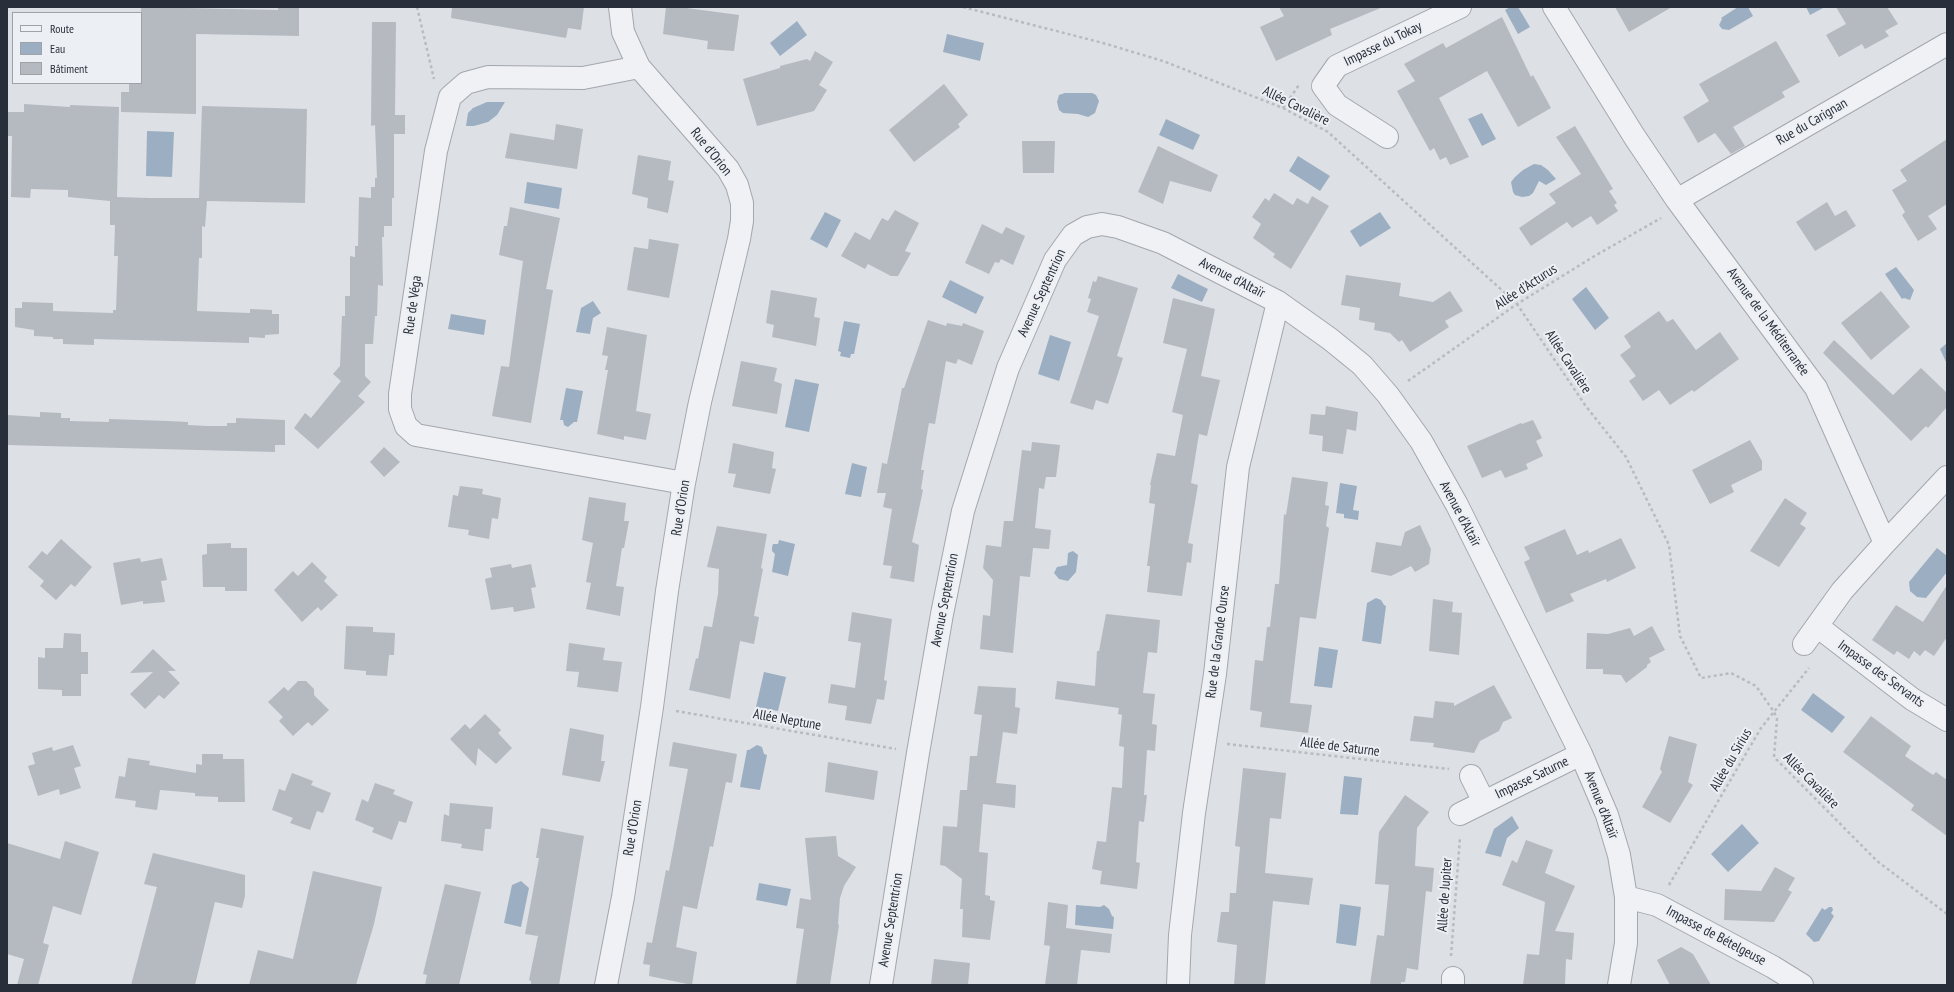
<!DOCTYPE html>
<meta charset="utf-8">
<style>
body{margin:0}
#map{position:relative;width:1954px;height:992px;overflow:hidden;background:#dde0e5;font-family:"PT Sans Narrow",sans-serif}
canvas{display:block}
.frame{position:absolute;inset:0;border:8px solid #292f3a;pointer-events:none}
.legend{position:absolute;left:12px;top:12px;width:130px;height:72px;box-sizing:border-box;background:#eceff3;border:1px solid #9ea2a9;margin:0;padding:5px 7px;list-style:none;font-size:12px;color:#292f3a}
.legend li{display:flex;align-items:center;gap:8px;height:20px}
.legend b{width:20px;border:1px solid #9ea2a9}
</style>
<div id="map">
<canvas width="1954" height="992"></canvas>
<div class="frame"></div>
<ul class="legend">
<li><b style="height:5px;background:#f0f1f4"></b>Route</li>
<li><b style="height:11px;background:#9caec1"></b>Eau</li>
<li><b style="height:11px;background:#b5bac1"></b>Bâtiment</li>
</ul>
</div>
<script>
const ctx = document.querySelector('canvas').getContext('2d');
ctx.lineJoin = 'round';
function fill(path, color) { ctx.fillStyle = color; ctx.fill(path, 'evenodd'); }
const toPath = rows => new Path2D(rows.map(r => 'M' + r).join(''));
function strokePath(path, color, width, dash) { ctx.strokeStyle = color; ctx.lineWidth = width; ctx.lineCap = dash ? 'butt' : 'round'; ctx.setLineDash(dash || []); ctx.stroke(path); }
function drawText(font, color, halo, rows, align = 'center') {
  ctx.font = font + ' "PT Sans Narrow",sans-serif'; ctx.lineWidth = 4; ctx.setLineDash([]); ctx.textBaseline = 'middle'; ctx.strokeStyle = halo; ctx.fillStyle = color; for (const [text, x, y, turn = 0] of rows) {
    ctx.save(); ctx.translate(x, y); ctx.rotate((+turn || 0) * Math.PI / 180); ctx.textAlign = isNaN(turn) ? turn : align; if (halo) ctx.strokeText(text, 0, 0); ctx.fillText(text, 0, 0); ctx.restore();
  }
}
fill(toPath([
 [1510,7,1518,7,1530,27,1518,34,1505,10],
 [1738,7,1748,7,1753,16,1729,30,1722,29,1719,25,1722,19,1721,18],
 [1806,7,1825,7,1810,15],
 [797,21,807,35,780,56,770,43],
 [947,34,984,43,980,61,943,52],
 [1065,93,1092,93,1096,95,1099,101,1095,113,1088,117,1078,114,1063,113,1059,110,1057,102,1059,95],
 [487,102,505,102,497,115,488,122,474,126,466,126,468,113,473,108],
 [1482,113,1496,139,1482,146,1468,119],
 [1166,119,1200,135,1193,150,1159,135],
 [147,131,174,132,172,177,146,176],
 [1298,156,1330,176,1320,191,1289,171],
 [1534,164,1541,165,1548,170,1556,179,1546,185,1539,181,1533,193,1529,196,1522,197,1515,195,1513,192,1511,182,1515,177,1523,170],
 [527,182,562,188,559,209,524,203],
 [825,212,841,220,827,248,810,239],
 [1380,212,1391,228,1360,247,1350,231],
 [1896,267,1914,290,1910,300,1904,298,1902,299,1885,274],
 [1178,274,1208,289,1202,302,1171,288],
 [950,280,984,297,976,314,942,297],
 [1586,287,1609,318,1595,330,1572,299],
 [593,301,601,313,593,318,590,334,576,332,581,308],
 [451,314,486,320,484,335,448,329],
 [844,321,860,324,854,354,851,354,850,358,840,356,841,352,838,351],
 [1050,335,1071,342,1059,381,1038,374],
 [1947,343,1947,362,1946,362,1940,349],
 [795,379,819,384,809,432,785,427],
 [566,388,583,391,577,422,574,422,568,427,564,425,563,420,560,420],
 [852,463,867,467,861,497,845,494],
 [1340,483,1357,486,1353,510,1359,511,1358,520,1344,518,1344,514,1336,513],
 [779,540,795,544,788,576,772,572,775,554,772,551,772,547,773,544,778,544],
 [1937,548,1947,556,1947,572,1926,598,1917,597,1910,591,1909,582],
 [1073,551,1078,555,1076,572,1068,581,1059,579,1054,573,1057,567,1067,565,1068,553],
 [1376,598,1381,600,1384,605,1386,606,1381,644,1362,641,1367,603],
 [1319,647,1338,650,1332,688,1314,686],
 [764,672,786,677,778,711,756,707],
 [1813,693,1845,717,1832,733,1801,710],
 [757,745,762,747,764,754,767,755,760,790,740,787,747,750,749,750],
 [1344,776,1362,778,1358,815,1340,814],
 [1512,816,1519,828,1507,838,1501,857,1485,853,1494,829],
 [1742,824,1759,843,1728,872,1711,854],
 [521,881,529,888,521,927,504,923,512,885],
 [759,883,791,889,787,906,756,900],
 [1340,904,1361,907,1356,946,1336,943],
 [1076,905,1100,907,1104,905,1109,909,1112,916,1114,917,1113,929,1075,925],
 [1829,907,1832,907,1833,910,1831,913,1834,916,1819,941,1814,942,1806,934,1822,908,1825,910]
]), '#9caec1');
fill(toPath([
 [141,7,278,10,278,7,299,7,299,36,196,34,196,114,121,112,121,92,129,92,129,83,141,83],
 [452,7,584,7,581,30,568,28,566,38,451,18],
 [666,7,679,7,739,15,734,51,707,49,708,41,663,34],
 [1279,7,1383,7,1330,29,1332,35,1276,61,1260,27,1284,16],
 [1615,7,1672,7,1629,32],
 [1836,7,1887,7,1898,24,1885,31,1889,36,1865,49,1862,44,1839,57,1826,35,1846,24],
 [1502,17,1531,77,1533,75,1551,108,1518,127,1487,71,1439,98,1469,157,1450,165,1446,157,1440,160,1434,148,1430,151,1397,91,1415,81,1404,64,1443,43,1446,48],
 [372,22,396,22,395,115,405,115,405,134,394,134,394,198,392,198,392,226,384,226,384,237,382,237,383,286,378,285,377,316,375,316,373,344,365,344,365,376,371,382,358,396,365,402,318,449,294,428,305,413,311,418,341,381,333,374,340,366,342,316,345,316,345,296,350,296,350,256,355,257,355,246,358,246,359,197,371,198,371,187,375,187,375,178,377,178,375,125,371,126],
 [1776,41,1800,82,1782,92,1785,97,1733,127,1745,146,1731,154,1715,133,1698,143,1683,117,1709,101,1699,84],
 [815,51,833,62,819,85,827,90,814,111,757,126,743,79,780,68,780,66,807,59,810,61],
 [944,84,968,115,958,124,960,127,914,162,889,130],
 [24,104,70,107,70,105,119,107,117,197,150,198,199,198,202,106,307,109,305,203,207,201,205,227,202,226,202,258,199,258,197,311,250,313,250,309,272,310,272,314,279,314,279,334,265,335,265,338,249,337,249,343,94,339,94,345,63,344,63,339,53,339,53,337,34,336,34,330,15,327,15,308,22,308,22,302,53,303,53,311,113,313,113,310,116,310,118,256,114,256,115,225,110,225,110,201,68,197,68,190,31,189,30,198,11,197,12,136,7,136,7,112,24,112],
 [556,124,583,129,577,169,505,158,510,133,554,140],
 [1575,126,1613,189,1609,191,1617,203,1614,205,1618,211,1597,225,1591,216,1572,228,1567,222,1531,246,1519,228,1556,203,1549,194,1581,174,1556,137],
 [1947,139,1947,204,1928,216,1937,229,1918,241,1902,215,1905,212,1892,190,1907,181,1900,170],
 [1022,141,1055,141,1054,173,1023,173],
 [1158,146,1218,175,1211,192,1170,181,1163,204,1138,192],
 [638,155,671,161,668,180,674,181,668,213,647,208,648,198,632,194],
 [1274,193,1293,205,1297,198,1308,204,1312,196,1329,206,1291,269,1273,257,1275,254,1253,238,1261,224,1252,217,1265,198,1269,201],
 [1827,202,1835,216,1846,210,1856,226,1815,251,1796,222],
 [510,207,560,218,546,289,553,290,531,423,492,416,501,366,509,367,523,261,499,255,504,226,507,226],
 [895,210,919,223,905,251,911,253,898,276,891,276,868,264,865,269,841,256,855,232,870,240,882,218,888,221],
 [982,224,1002,234,1006,227,1025,236,1013,265,1001,259,999,263,995,262,989,274,965,263],
 [649,239,679,244,669,298,627,290,634,247,648,249],
 [1346,275,1401,283,1399,296,1433,302,1450,291,1463,311,1445,321,1449,327,1410,352,1402,340,1399,342,1390,333,1374,330,1375,323,1359,320,1360,308,1341,305],
 [1098,276,1138,288,1117,356,1123,358,1108,404,1096,400,1093,410,1070,403,1099,316,1087,312,1091,299,1088,298,1093,281,1096,282],
 [771,290,817,298,814,317,820,318,816,346,772,337,774,325,766,323],
 [1881,291,1910,327,1871,360,1841,323],
 [1173,298,1215,309,1201,376,1220,380,1207,436,1199,434,1191,483,1198,485,1188,543,1193,544,1191,563,1187,562,1182,596,1147,592,1150,566,1147,566,1155,504,1149,503,1151,485,1150,485,1157,453,1175,456,1183,415,1172,412,1187,349,1163,343],
 [1659,311,1667,322,1673,319,1696,350,1720,332,1739,359,1694,392,1692,390,1670,405,1659,390,1643,401,1629,381,1636,376,1620,355,1631,347,1624,336],
 [928,320,946,326,947,323,962,326,963,323,984,331,972,365,958,359,956,364,946,361,935,424,929,423,921,470,924,470,921,489,923,490,912,542,919,545,914,582,890,578,892,566,883,565,892,509,883,507,886,493,877,493,882,463,887,464,902,388,904,388],
 [607,327,647,335,636,411,651,414,646,440,624,436,624,440,597,434,608,370,605,370,608,356,602,355],
 [1834,340,1893,395,1921,368,1947,393,1947,407,1928,428,1926,426,1911,441,1823,353],
 [741,361,777,368,774,381,782,384,777,414,732,406],
 [1326,406,1358,412,1356,431,1347,429,1343,454,1322,451,1323,436,1309,434,1311,414,1325,415],
 [40,412,61,413,61,418,70,418,70,421,109,422,109,419,168,421,188,422,188,425,207,426,227,426,227,423,236,423,236,418,285,420,285,445,275,445,275,452,7,445,7,415,40,417],
 [1533,420,1542,438,1536,441,1543,456,1526,464,1528,469,1505,478,1501,470,1482,478,1467,446,1521,423,1522,424],
 [1750,440,1762,461,1762,470,1731,485,1734,492,1710,504,1692,470],
 [1032,442,1060,445,1056,477,1046,477,1044,489,1039,488,1035,528,1051,530,1049,549,1033,548,1030,577,1020,576,1013,653,980,649,983,615,990,616,993,580,983,568,986,545,1001,547,1004,521,1013,521,1022,450,1031,451],
 [733,443,774,452,772,468,776,469,770,494,733,487,736,474,728,473],
 [384,447,400,462,384,477,370,462],
 [1292,477,1328,482,1325,505,1329,506,1326,526,1329,528,1316,619,1300,617,1290,703,1312,705,1308,733,1260,727,1262,712,1250,710,1255,660,1263,661,1267,627,1270,627,1275,584,1279,584,1284,514,1286,515],
 [460,486,483,489,482,494,501,498,498,519,492,518,489,539,468,535,469,530,448,527,453,495,458,496],
 [589,497,626,503,624,521,629,521,624,548,622,548,616,586,624,587,620,616,586,609,591,583,586,582,593,543,582,540],
 [1785,498,1807,513,1800,524,1806,528,1779,567,1750,551],
 [1420,525,1431,549,1429,564,1415,572,1411,566,1391,576,1371,572,1376,542,1401,546,1405,532],
 [717,526,767,534,761,568,763,569,754,616,759,617,754,644,740,641,730,699,689,690,696,658,698,659,704,626,712,627,718,594,719,569,707,567],
 [1565,529,1577,555,1588,550,1589,553,1621,538,1636,568,1607,582,1606,579,1570,594,1574,601,1546,613,1524,562,1530,559,1524,547],
 [61,539,92,567,75,587,71,584,56,600,40,586,44,581,28,567,42,551,47,555],
 [231,543,231,548,247,548,247,591,225,591,225,587,203,587,202,555,207,554,207,544],
 [140,558,141,562,162,558,167,580,161,581,165,602,143,604,143,601,121,605,113,563],
 [312,562,327,577,324,581,338,595,321,611,318,607,302,622,274,590,293,571,298,576],
 [511,564,512,568,531,564,536,587,531,588,535,608,514,612,513,607,491,610,485,579,492,577,490,568],
 [1947,585,1947,637,1934,656,1925,650,1920,656,1914,651,1909,659,1897,651,1894,655,1872,640,1896,605,1923,622],
 [1433,599,1453,602,1452,612,1462,613,1459,655,1429,651],
 [852,612,892,619,884,680,887,681,884,700,877,699,871,724,845,720,847,706,828,703,831,684,855,688,861,643,848,641],
 [1106,614,1160,620,1157,653,1148,652,1143,693,1155,694,1152,724,1157,725,1155,751,1147,750,1144,795,1147,795,1144,822,1139,821,1136,862,1140,863,1137,889,1100,884,1102,871,1092,869,1097,841,1106,842,1112,787,1122,788,1124,747,1119,746,1122,715,1118,714,1119,708,1055,699,1057,681,1095,686,1097,651,1099,651],
 [346,626,373,627,373,632,395,633,394,655,389,655,387,676,366,675,366,671,344,669],
 [1652,626,1665,650,1649,658,1651,662,1647,665,1647,667,1626,683,1621,675,1603,674,1603,669,1586,669,1587,633,1608,634,1630,628,1634,636],
 [64,633,81,634,81,652,88,652,88,674,81,674,81,696,62,696,62,690,38,689,38,657,45,658,45,648,63,648],
 [569,643,605,648,603,660,622,662,618,692,577,687,579,672,566,671],
 [153,649,176,671,168,671,180,683,164,699,159,695,145,709,130,694,153,672,130,673],
 [298,681,306,681,314,689,314,695,329,710,312,726,308,722,293,736,279,721,283,717,268,702,284,687,288,691],
 [1494,685,1512,718,1503,722,1499,731,1480,741,1474,753,1433,747,1434,743,1410,741,1414,716,1433,718,1435,701,1454,703,1454,706],
 [978,686,1016,688,1015,707,1020,708,1017,734,1003,732,996,783,1016,785,1015,808,983,804,979,852,988,853,985,895,990,896,990,900,995,901,990,940,962,937,963,909,960,909,962,879,945,866,940,865,943,826,957,827,960,790,967,790,970,756,977,756,982,715,974,714],
 [485,714,501,730,498,733,512,748,496,764,478,748,476,766,450,739,465,724,470,729],
 [1871,716,1911,746,1905,756,1933,775,1936,772,1947,780,1947,836,1911,810,1914,805,1843,752],
 [570,728,604,735,601,761,605,761,600,782,562,775],
 [1669,736,1697,744,1688,782,1693,785,1670,823,1642,807,1662,772,1660,769],
 [673,742,737,754,732,783,726,782,713,847,710,846,697,909,683,906,676,947,697,952,692,985,649,976,650,965,643,964,647,942,652,943,666,870,669,871,688,769,669,766],
 [73,745,81,766,74,768,81,788,60,795,59,789,38,796,28,766,35,764,32,753,52,747,53,751],
 [202,754,223,754,223,759,244,759,245,802,218,802,218,797,195,796,195,793,160,790,157,810,135,807,136,801,115,798,119,776,125,777,128,758,150,761,149,765,196,773,196,764,202,765],
 [828,762,878,771,874,800,825,792],
 [1243,768,1286,773,1281,819,1270,818,1265,873,1313,878,1309,905,1273,901,1265,985,1234,985,1237,945,1217,942,1221,912,1229,912,1230,893,1236,893,1240,847,1235,846],
 [292,773,313,781,311,785,331,793,323,813,317,811,310,830,290,823,293,818,272,810,279,789,285,791],
 [375,783,395,790,393,794,413,802,406,823,399,821,392,840,372,832,374,828,355,820,362,799,368,802],
 [1405,795,1429,812,1417,828,1415,866,1434,868,1432,892,1426,891,1418,970,1407,968,1405,982,1401,982,1401,985,1370,985,1377,935,1384,936,1389,885,1375,884,1379,832],
 [450,803,493,807,491,829,485,829,483,851,461,848,462,844,441,841,444,814,449,816],
 [541,828,584,836,559,985,531,985,531,981,529,980,538,936,525,934,539,858,536,858],
 [836,836,838,856,856,867,844,886,840,898,838,924,839,925,830,985,796,985,804,929,796,928,800,898,811,900,805,838],
 [1526,840,1553,850,1545,873,1575,886,1555,931,1574,933,1572,960,1566,959,1565,985,1523,985,1527,954,1539,955,1545,902,1502,885,1512,860,1517,863],
 [65,841,99,852,81,915,53,906,43,943,49,945,38,985,17,985,24,959,7,954,7,843,60,859],
 [153,853,245,875,245,896,242,908,215,902,195,985,131,985,157,887,144,884],
 [1775,867,1795,878,1788,890,1792,892,1774,922,1724,920,1725,889,1761,891],
 [313,871,382,887,374,924,356,985,249,985,258,950,293,959],
 [445,884,481,892,459,985,425,985,427,975,423,974],
 [1048,902,1068,905,1066,928,1112,934,1110,953,1081,950,1077,985,1045,985,1050,946,1044,945],
 [1681,947,1693,954,1711,985,1670,985,1657,960],
 [934,959,970,963,968,985,931,985]
]), '#b5bac1');
const minor = toPath([
 [1554,7,1634,136,1677,200,1816,388,1885,543],
 [639,67,583,78,488,77,466,83,450,97,436,151,400,394,400,409,406,426,416,435,684,483],
 [1387,137,1337,105,1323,86,1337,66,1460,7],
 [1677,200,1947,44],
 [1817,626,1912,699,1947,720],
 [1804,644,1842,591,1885,543,1947,477],
 [1471,776,1484,802],
 [1460,814,1581,754],
 [1626,897,1657,905,1773,967,1802,985],
 [606,985,623,897,652,707,667,591,684,483,700,402,739,239,742,221,742,203,737,185,728,169,639,67,623,32,620,7],
 [881,985,918,753,942,614,963,511,1008,368,1055,260,1073,235,1087,227,1102,224,1118,227,1163,243,1278,302,1330,339,1362,365,1388,395,1421,441,1457,505,1581,754,1607,815,1619,855,1626,897,1626,943,1619,985],
 [1178,985,1180,935,1194,813,1215,674,1238,467,1278,302],
 [1453,985,1453,978]
]);
strokePath(minor, '#a3a7ae', 24);
strokePath(toPath([
 [417,7,434,79],
 [963,7,1103,43,1163,61,1283,108,1328,132,1517,304,1585,405,1626,457,1669,545,1680,636,1701,678,1731,673,1756,686,1774,712,1777,719,1774,757,1877,861,1947,914],
 [1283,108,1299,85],
 [1408,381,1517,304,1593,257,1661,218],
 [676,711,896,749],
 [1227,744,1449,769],
 [1669,885,1761,728,1809,668],
 [1451,956,1460,837]
]), '#b8bbc0', 2.5, [3, 3]);
strokePath(minor, '#f0f1f4', 22);
drawText('14px', '#292f3a', '#eceff3', [
 ["Impasse du Tokay",1383,44,-26],
 ["Allée Cavalière",1296,106,26],
 ["Rue du Carignan",1812,122,-30],
 ["Rue d'Orion",711,152,51],
 ["Avenue d'Altaïr",1232,278,27],
 ["Allée d'Acturus",1526,287,-33],
 ["Avenue Septentrion",1042,293,-65],
 ["Rue de Véga",413,305,-82],
 ["Avenue de la Méditerranée",1768,322,54],
 ["Allée Cavalière",1568,362,57],
 ["Rue d'Orion",681,508,-81],
 ["Avenue d'Altaïr",1460,514,62],
 ["Avenue Septentrion",945,600,-79],
 ["Rue de la Grande Ourse",1218,642,-83],
 ["Impasse des Servants",1881,674,36],
 ["Allée Neptune",787,720,10],
 ["Allée de Saturne",1340,747,7],
 ["Allée du Sirius",1731,760,-60],
 ["Impasse Saturne",1532,778,-26],
 ["Allée Cavalière",1811,781,45],
 ["Avenue d'Altaïr",1601,805,69],
 ["Rue d'Orion",633,828,-81],
 ["Allée de Jupiter",1445,895,-86],
 ["Avenue Septentrion",891,920,-81],
 ["Impasse de Bételgeuse",1716,936,28]
]);
</script>
